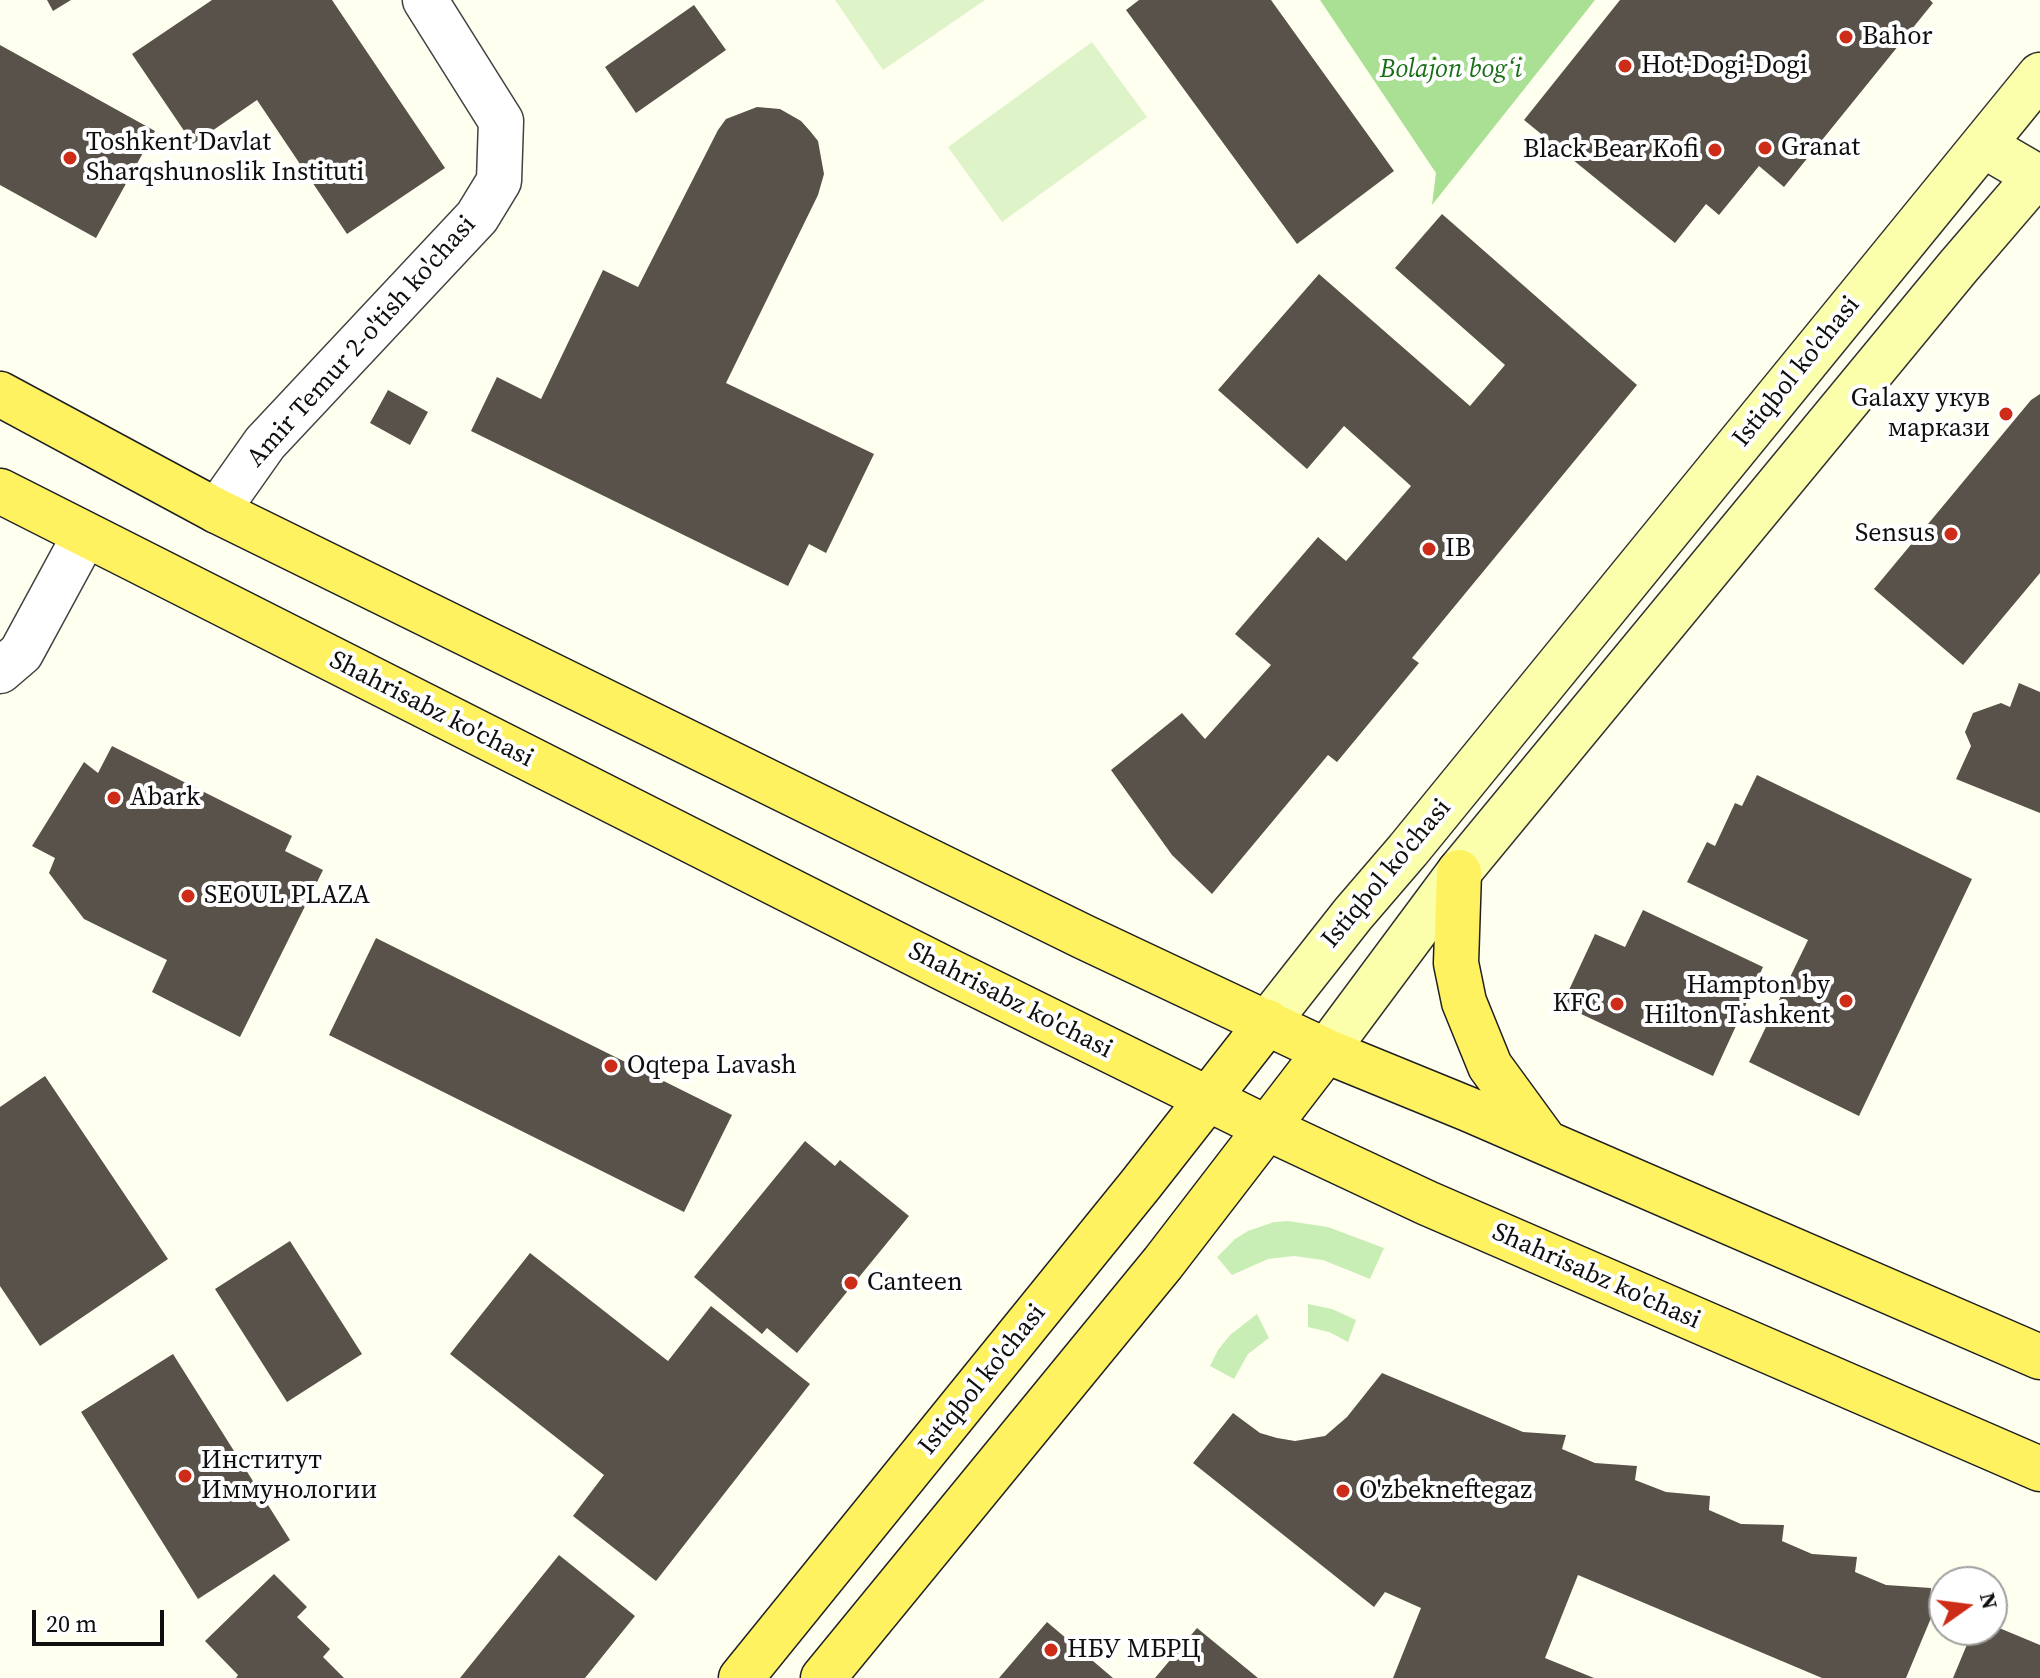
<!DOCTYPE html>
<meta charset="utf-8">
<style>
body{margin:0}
#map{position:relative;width:2040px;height:1678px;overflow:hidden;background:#fffff0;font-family:"Source Serif 4",serif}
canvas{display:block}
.north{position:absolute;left:1928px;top:1566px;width:80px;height:80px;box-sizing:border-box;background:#fff;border:2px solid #9f9f9f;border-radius:50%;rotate:76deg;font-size:22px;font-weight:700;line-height:32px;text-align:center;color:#0f0f0f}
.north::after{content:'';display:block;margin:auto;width:28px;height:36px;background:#cd2d18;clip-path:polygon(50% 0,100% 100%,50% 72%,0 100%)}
.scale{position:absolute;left:32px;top:1610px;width:132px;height:36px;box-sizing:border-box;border:4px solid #0f0f0f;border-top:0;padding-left:10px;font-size:24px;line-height:28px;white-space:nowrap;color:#0f0f0f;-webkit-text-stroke:6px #fff;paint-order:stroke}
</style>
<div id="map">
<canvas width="2040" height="1678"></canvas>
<div class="north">N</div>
<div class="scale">20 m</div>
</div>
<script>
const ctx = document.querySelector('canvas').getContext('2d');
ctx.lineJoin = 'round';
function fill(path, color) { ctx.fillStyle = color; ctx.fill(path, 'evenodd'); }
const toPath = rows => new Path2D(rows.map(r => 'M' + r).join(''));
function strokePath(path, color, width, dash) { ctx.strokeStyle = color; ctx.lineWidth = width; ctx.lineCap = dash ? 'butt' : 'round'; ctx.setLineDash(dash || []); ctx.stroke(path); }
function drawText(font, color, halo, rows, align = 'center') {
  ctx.font = font + ' "Source Serif 4",serif'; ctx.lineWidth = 8; ctx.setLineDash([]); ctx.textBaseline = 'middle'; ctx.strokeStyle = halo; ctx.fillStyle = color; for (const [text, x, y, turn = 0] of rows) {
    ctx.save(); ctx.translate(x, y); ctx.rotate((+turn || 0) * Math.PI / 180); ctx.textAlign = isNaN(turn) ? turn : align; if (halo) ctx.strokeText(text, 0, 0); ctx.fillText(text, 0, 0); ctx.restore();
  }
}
fill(toPath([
 [1288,1221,1328,1227,1384,1248,1370,1279,1323,1260,1294,1256,1268,1259,1232,1275,1217,1257,1235,1239,1248,1231,1274,1222],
 [1308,1304,1332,1309,1356,1320,1348,1342,1329,1332,1308,1327],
 [1257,1314,1269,1338,1248,1354,1234,1379,1210,1366,1218,1350,1230,1335]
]), '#c9eeb5');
fill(toPath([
 [1320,0,1595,0,1432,205,1436,173]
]), '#a9e093');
fill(toPath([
 [835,0,985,0,883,70],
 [1092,42,1147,117,1002,222,948,147]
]), '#def4c8');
fill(toPath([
 [47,0,71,0,53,11],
 [212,0,332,0,445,168,347,234,257,100,193,144,132,54],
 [1139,0,1271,0,1394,171,1297,244,1126,10],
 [1620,0,1930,0,1933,3,1784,187,1759,166,1719,215,1706,204,1675,243,1524,120],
 [694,5,726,50,636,113,605,67],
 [0,45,155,131,96,238,0,185],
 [757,107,780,109,801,121,810,131,818,141,824,174,818,195,726,383,874,454,826,553,809,544,788,586,471,431,497,377,541,399,603,270,638,287,718,130,726,119],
 [1442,214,1637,385,1412,658,1419,663,1337,762,1328,755,1212,894,1172,855,1111,770,1182,713,1205,739,1271,665,1235,634,1318,537,1346,561,1411,486,1344,426,1307,469,1218,390,1319,274,1470,406,1505,365,1395,268],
 [388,390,428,412,410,445,370,423],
 [2040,394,2040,573,1963,665,1874,589,2031,400],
 [2019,683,2040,692,2040,813,1956,779,1971,746,1965,732,1973,713,2001,703,2010,707],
 [112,746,292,836,285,851,323,870,240,1037,152,992,167,960,84,919,49,873,55,858,32,846,84,762,98,773],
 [1757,775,1972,879,1859,1116,1749,1062,1808,940,1687,882,1707,842,1715,846,1735,803,1742,806],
 [1643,910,1763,967,1713,1076,1562,1005,1595,934,1625,947],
 [376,938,732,1115,684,1212,329,1035],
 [45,1076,168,1259,40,1346,0,1286,0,1107],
 [805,1141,835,1166,840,1160,909,1216,797,1353,767,1328,762,1334,694,1277],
 [290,1241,362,1354,287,1402,215,1289],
 [530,1253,668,1361,711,1306,810,1384,656,1581,573,1516,604,1475,450,1354],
 [173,1354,290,1540,198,1599,81,1412],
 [1382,1373,1523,1432,1566,1435,1562,1449,1595,1463,1637,1466,1635,1480,1666,1492,1710,1496,1709,1510,1741,1524,1784,1525,1782,1541,1812,1554,1857,1557,1855,1572,1886,1585,1931,1588,1930,1603,1936,1606,1906,1678,1822,1678,1578,1575,1545,1658,1594,1678,1393,1678,1421,1608,1385,1592,1374,1607,1193,1463,1233,1413,1260,1433,1277,1438,1295,1441,1325,1436,1347,1417],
 [559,1555,635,1616,585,1678,460,1678],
 [274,1574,307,1607,297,1617,330,1649,323,1657,344,1678,236,1678,238,1675,205,1641],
 [1047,1622,1113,1678,999,1678],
 [1992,1625,2040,1645,2040,1678,1953,1678,1973,1630,1992,1630],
 [1197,1628,1258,1678,1155,1678]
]), '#58524a');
const street = toPath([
 [217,511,265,443,477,217,499,181,501,121,425,0],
 [0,671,21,653,85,535]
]);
const secondary = toPath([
 [1268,1022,1353,914,1408,850,2040,75],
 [1326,1051,1459,872,1958,267,2036,176,1983,145]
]);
const primary = toPath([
 [0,394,217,511,1084,937,1326,1051,1468,1109,2040,1357],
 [0,491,951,972,1267,1128,1427,1203,2040,1469],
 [1459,872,1456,963,1464,1002,1490,1066,1544,1140],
 [741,1678,1141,1184,1268,1022],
 [823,1678,1163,1263,1326,1051]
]);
strokePath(street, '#424242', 47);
strokePath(secondary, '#313131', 47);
strokePath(primary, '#202020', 47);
strokePath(street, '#fff', 44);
strokePath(secondary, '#fbffab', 44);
strokePath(primary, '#fff260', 44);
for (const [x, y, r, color] of [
 [1846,37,8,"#cd2d18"],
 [1625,66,8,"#cd2d18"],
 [1765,148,8,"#cd2d18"],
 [1715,150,8,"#cd2d18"],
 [70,158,8,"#cd2d18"],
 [2006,414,8,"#cd2d18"],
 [1951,534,8,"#cd2d18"],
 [1429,549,8,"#cd2d18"],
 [114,798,8,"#cd2d18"],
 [188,896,8,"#cd2d18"],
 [1846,1001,8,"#cd2d18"],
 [1617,1004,8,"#cd2d18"],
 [611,1066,8,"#cd2d18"],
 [851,1283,8,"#cd2d18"],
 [185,1476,8,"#cd2d18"],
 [1343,1491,8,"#cd2d18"],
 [1051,1650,8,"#cd2d18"]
]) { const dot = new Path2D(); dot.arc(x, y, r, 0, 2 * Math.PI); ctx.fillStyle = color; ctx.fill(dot); strokePath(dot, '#fff', 3); }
drawText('26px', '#0f0f0f', '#fff', [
 ["Bahor",1862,37],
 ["Hot-Dogi-Dogi",1641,66],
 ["Toshkent Davlat",86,143],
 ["Sharqshunoslik Instituti",86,173],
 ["Granat",1781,148],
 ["Black Bear Kofi",1699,150,"right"],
 ["Galaxy укув",1990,399,"right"],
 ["маркази",1990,429,"right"],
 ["Sensus",1935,534,"right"],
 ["IB",1445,549],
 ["Abark",130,798],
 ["SEOUL PLAZA",204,896],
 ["Hampton by",1830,986,"right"],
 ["Hilton Tashkent",1830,1016,"right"],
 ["KFC",1601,1004,"right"],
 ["Oqtepa Lavash",627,1066],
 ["Canteen",867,1283],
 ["Институт",201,1461],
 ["Иммунологии",201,1491],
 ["O'zbekneftegaz",1359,1491],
 ["НБУ МБРЦ",1067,1650]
], 'left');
drawText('italic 26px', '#1b6e18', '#fff', [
 ["Bolajon bog‘i",1451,70]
]);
drawText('26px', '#0f0f0f', '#fff', [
 ["Amir Temur 2-o'tish ko'chasi",362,342,-48],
 ["Istiqbol ko'chasi",1797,372,-51],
 ["Shahrisabz ko'chasi",431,710,27],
 ["Istiqbol ko'chasi",1387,874,-50],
 ["Shahrisabz ko'chasi",1010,1001,27],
 ["Shahrisabz ko'chasi",1596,1277,24],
 ["Istiqbol ko'chasi",983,1380,-51]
]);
</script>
